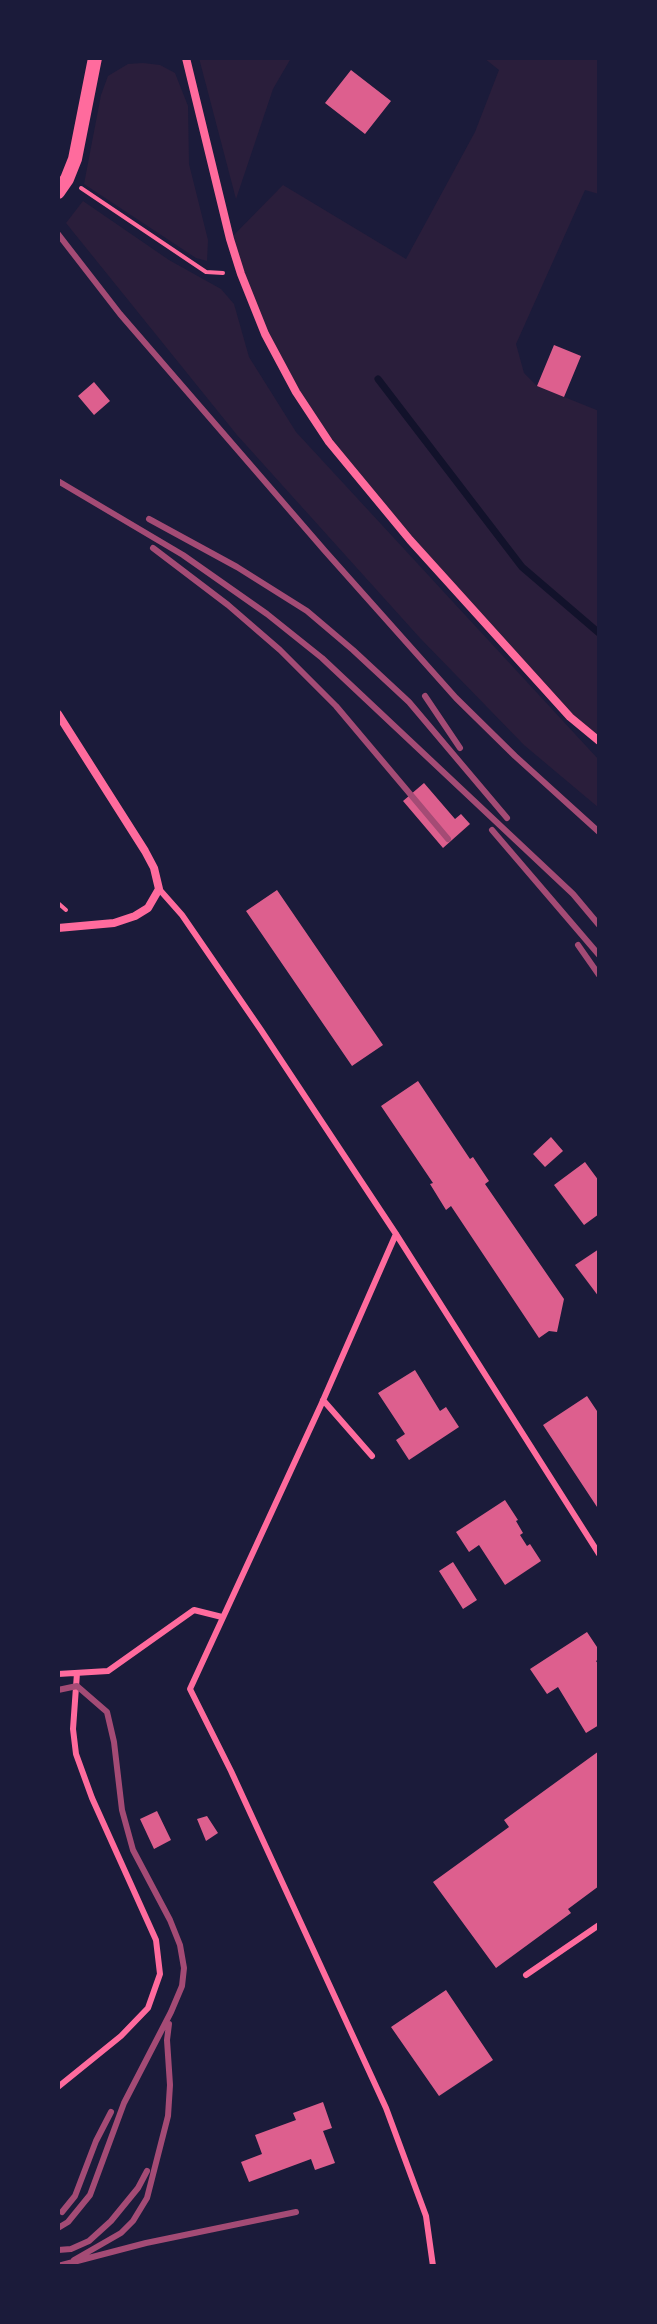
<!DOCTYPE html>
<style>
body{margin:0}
#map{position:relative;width:657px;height:2324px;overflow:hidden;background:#1b1b3a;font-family:"Libre Baskerville",serif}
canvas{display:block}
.frame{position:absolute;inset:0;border:60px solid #1b1b3a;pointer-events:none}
</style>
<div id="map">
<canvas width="657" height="2324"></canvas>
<div class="frame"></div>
</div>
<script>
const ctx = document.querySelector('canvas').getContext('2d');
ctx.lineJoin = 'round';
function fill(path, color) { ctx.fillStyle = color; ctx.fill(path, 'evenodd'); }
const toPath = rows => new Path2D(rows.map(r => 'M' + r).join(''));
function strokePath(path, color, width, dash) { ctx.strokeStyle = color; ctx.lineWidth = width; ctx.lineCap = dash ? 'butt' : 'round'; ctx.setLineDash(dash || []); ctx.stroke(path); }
fill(toPath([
 [199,58,291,58,273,89,236,199],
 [484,58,599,58,599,194,585,190,516,344,524,373,537,386,599,411,599,741,570,717,329,442,265,334,230,239,283,185,406,259,475,132,499,70],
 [143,63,160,65,175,73,188,106,189,164,208,240,207,261,196,258,84,184,101,95,108,76,128,64],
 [83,201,169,260,221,289,234,304,249,357,296,432,599,760,599,808,524,745,420,638,237,435,66,223]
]), '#2a1e3b');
strokePath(toPath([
 [378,379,522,567,599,633]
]), '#12122b', 7);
fill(toPath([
 [351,70,391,101,365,134,325,103],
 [554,345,581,356,564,397,537,386],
 [94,382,110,401,94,415,78,396],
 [424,783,455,819,461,814,470,824,443,848,403,801],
 [277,890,383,1045,352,1066,246,911],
 [418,1081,470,1159,473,1157,489,1181,485,1184,564,1299,557,1332,549,1331,539,1338,451,1206,446,1210,430,1184,433,1183,381,1106],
 [551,1137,563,1151,545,1167,533,1154],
 [585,1162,599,1181,599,1214,584,1225,554,1185],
 [599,1249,599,1297,575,1265],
 [415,1370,440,1411,446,1407,459,1427,409,1460,396,1440,405,1434,378,1393],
 [587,1396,599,1414,599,1510,543,1425],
 [505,1500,518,1520,516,1521,523,1533,520,1535,527,1546,530,1544,541,1561,505,1585,479,1545,469,1552,456,1532],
 [453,1562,477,1600,463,1609,439,1571],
 [587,1632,599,1650,599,1659,596,1661,599,1665,599,1725,586,1733,558,1687,547,1694,530,1669],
 [599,1751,599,1886,568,1909,571,1913,496,1968,433,1882,509,1827,504,1820],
 [157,1811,171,1840,154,1849,140,1819],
 [207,1816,218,1833,206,1841,197,1819],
 [446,1990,493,2060,439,2096,391,2027],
 [323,2102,332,2128,323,2131,335,2163,315,2170,311,2159,249,2182,241,2162,262,2154,255,2135,296,2120,293,2113]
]), '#dd5f8e');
strokePath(toPath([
 [81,188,206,272,223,273],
 [58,903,66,910]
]), '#ff6b9d', 4);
strokePath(toPath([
 [159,889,182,915,261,1030,396,1234,599,1554],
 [396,1234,321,1405,190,1689,231,1771,386,2108,426,2216,433,2266],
 [323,1400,372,1456],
 [58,1674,108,1671,194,1610,222,1617],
 [526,1975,599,1925],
 [58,2087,121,2036,148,2008,160,1974,156,1940,92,1798,76,1754,73,1729,77,1673]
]), '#ff6b9d', 6);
strokePath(toPath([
 [186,58,230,239,241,274,265,334,296,392,329,442,410,540,570,717,599,741],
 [58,714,145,851,154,868,159,889,148,908,135,916,114,923,58,928]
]), '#ff6b9d', 8);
strokePath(toPath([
 [58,192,67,179,75,159,95,58]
]), '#ff6b9d', 14);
strokePath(toPath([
 [58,234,120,314,325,551,456,698,515,756,599,832],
 [58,481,183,555,267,614,322,658,573,894,599,925],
 [149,519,237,567,307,611,353,650,409,702,507,818],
 [153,548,228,605,280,650,336,706,448,839],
 [425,696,460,748],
 [492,830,599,955],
 [578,945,599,975],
 [58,1690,77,1686,107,1712,114,1742,122,1810,133,1850,170,1920,180,1945,184,1968,182,1986,171,2012,124,2103,90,2195,68,2222,58,2228],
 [62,2212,75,2196,96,2141,111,2112],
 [58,2250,71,2249,89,2241,111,2221,138,2188,147,2171],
 [74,2260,121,2233,133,2221,147,2198,168,2116,170,2085,167,2040,169,2024],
 [58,2266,146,2243,296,2212]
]), '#a44b75', 6);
</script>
